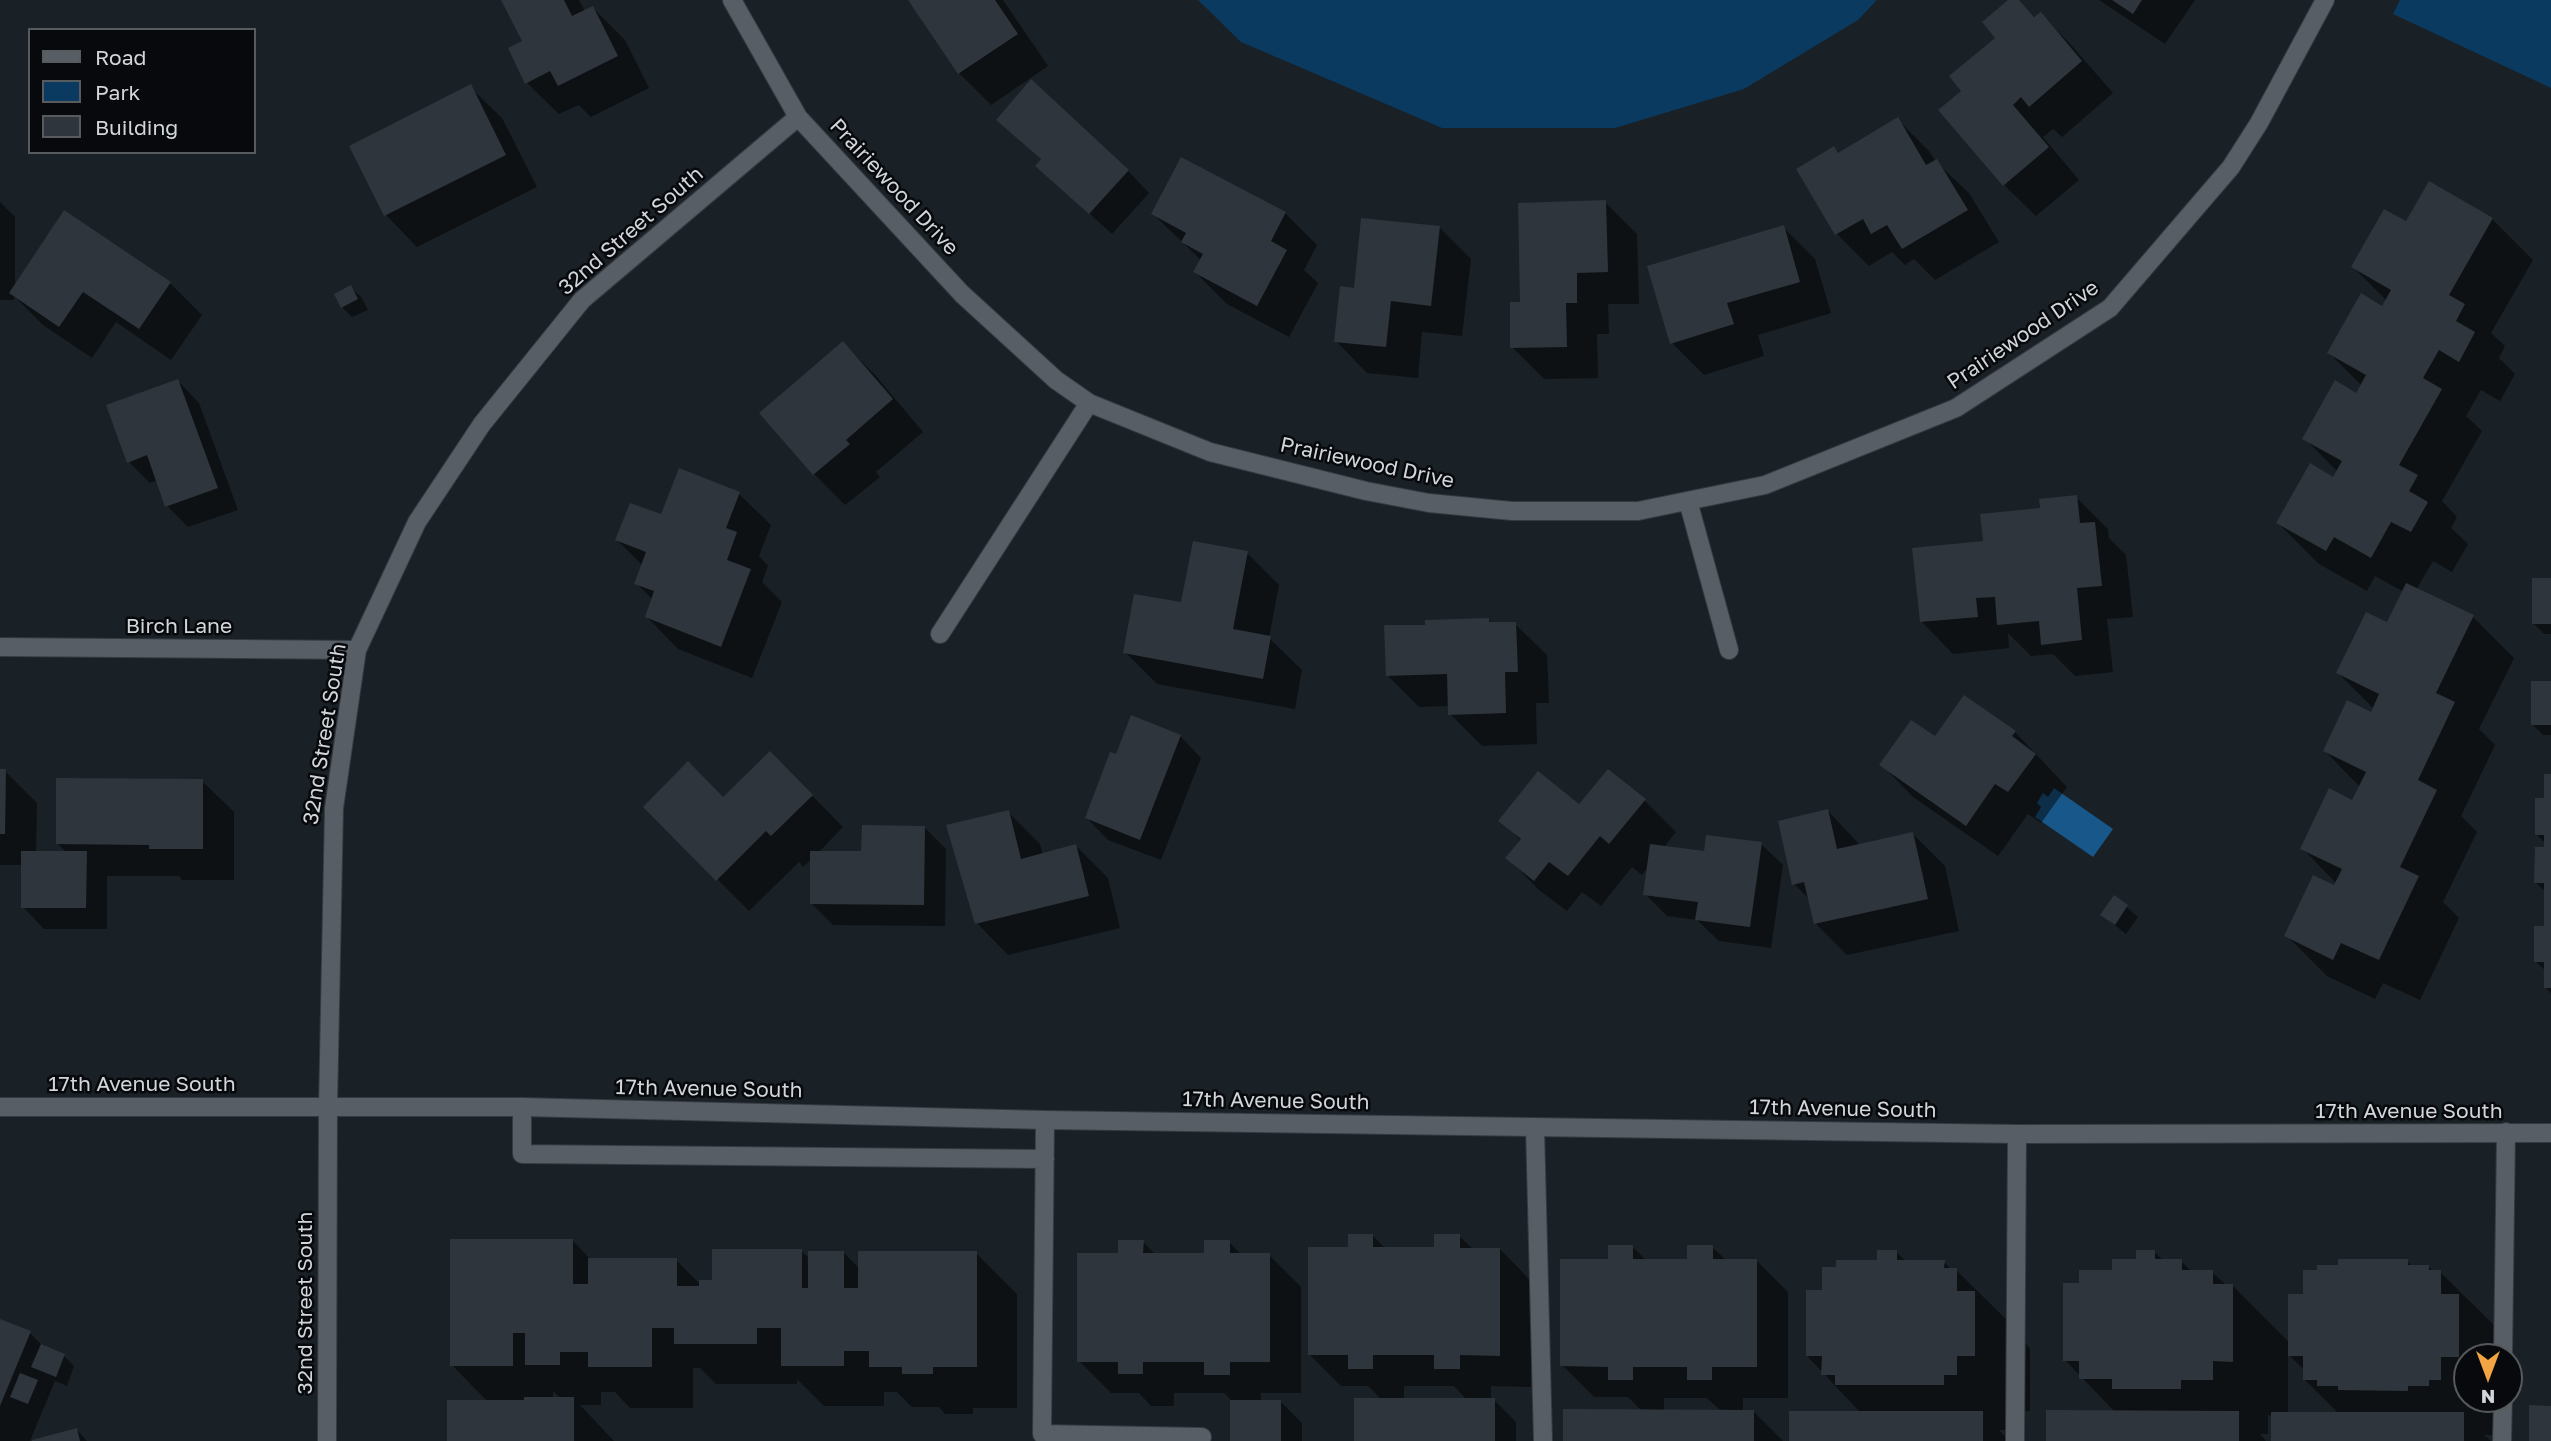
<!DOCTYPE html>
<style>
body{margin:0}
#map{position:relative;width:2551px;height:1441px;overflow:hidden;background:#192026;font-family:"Golos Text",sans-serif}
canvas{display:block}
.legend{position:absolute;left:28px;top:28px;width:228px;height:126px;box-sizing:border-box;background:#07090c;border:2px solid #585b5e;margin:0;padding:9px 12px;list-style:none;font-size:21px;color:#d2d6da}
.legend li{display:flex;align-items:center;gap:14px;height:35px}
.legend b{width:35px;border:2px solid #585b5e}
.north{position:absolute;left:2453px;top:1343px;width:70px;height:70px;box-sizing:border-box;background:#07090c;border:2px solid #585b5e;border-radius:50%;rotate:180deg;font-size:19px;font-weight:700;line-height:28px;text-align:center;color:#d2d6da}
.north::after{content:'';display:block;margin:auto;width:24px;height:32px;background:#f3a443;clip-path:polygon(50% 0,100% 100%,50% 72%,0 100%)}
</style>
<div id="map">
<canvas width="2551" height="1441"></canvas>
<ul class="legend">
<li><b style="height:9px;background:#575e66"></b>Road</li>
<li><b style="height:19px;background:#0a3a5f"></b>Park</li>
<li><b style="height:19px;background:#2e353c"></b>Building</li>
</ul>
<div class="north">N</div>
</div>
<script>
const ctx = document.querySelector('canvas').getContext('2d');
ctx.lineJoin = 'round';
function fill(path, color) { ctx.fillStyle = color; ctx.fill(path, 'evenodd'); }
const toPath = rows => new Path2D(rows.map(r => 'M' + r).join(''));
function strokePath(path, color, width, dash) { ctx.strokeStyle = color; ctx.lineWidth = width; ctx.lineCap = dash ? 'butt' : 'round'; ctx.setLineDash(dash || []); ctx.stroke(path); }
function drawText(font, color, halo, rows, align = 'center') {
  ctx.font = font + ' "Golos Text",sans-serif'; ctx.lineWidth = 5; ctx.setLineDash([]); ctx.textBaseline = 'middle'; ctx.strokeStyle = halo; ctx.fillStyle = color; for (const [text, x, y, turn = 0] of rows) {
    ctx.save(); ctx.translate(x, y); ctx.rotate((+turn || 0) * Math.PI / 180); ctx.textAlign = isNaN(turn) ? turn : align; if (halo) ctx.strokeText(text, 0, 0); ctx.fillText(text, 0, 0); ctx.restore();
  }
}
fill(toPath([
 [1198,0,1877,0,1858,20,1744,89,1615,128,1442,128,1241,42],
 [2400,0,2551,0,2551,88,2393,14]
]), '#0a3a5f');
fill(toPath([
 [2054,788,2113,829,2093,857,2035,817,2041,807,2037,803,2043,793,2048,797]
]), '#18578a');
fill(toPath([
 [503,0,579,0,585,12,593,8,625,40,649,88,591,117,579,105,559,114,527,83,524,42],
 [910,0,1003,0,1048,66,991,105,959,73],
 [2010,0,2017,0,2036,18,2041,14,2072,46,2113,93,2062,137,2053,129,2043,137,2079,180,2036,216,2004,185,1963,91,1997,38],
 [2099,0,2195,0,2165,44],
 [470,87,502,118,537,187,417,247,386,215],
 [1897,119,1929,151,1936,162,1969,193,1999,242,1935,280,1914,259,1905,265,1892,252,1869,266,1837,234,1834,149,1839,154],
 [998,120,1128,171,1149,193,1112,234,1037,166,1042,160],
 [0,202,15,217,15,288,170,283,202,315,171,360,116,322,92,358,43,325,14,296,14,300,0,300],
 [1605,202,1637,234,1639,304,1608,304,1609,334,1597,334,1598,378,1544,379,1512,347,1521,304],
 [1285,213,1317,245,1304,270,1318,283,1289,337,1227,304,1195,272,1201,260,1153,214],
 [2492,219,2533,260,2491,333,2505,346,2499,358,2515,374,2500,401,2481,390,2466,416,2482,431,2442,501,2457,517,2451,528,2468,544,2452,572,2433,561,2416,590,2473,617,2514,658,2479,729,2495,745,2461,816,2477,832,2443,902,2459,918,2420,1000,2383,983,2375,999,2327,976,2286,935,2337,884,2302,848,2353,802,2360,787,2325,751,2372,714,2374,709,2338,673,2388,625,2404,592,2375,576,2367,591,2319,564,2278,523,2334,479,2338,472,2304,438,2357,395,2362,386,2329,353,2383,308,2387,301,2353,267,2407,224],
 [1439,227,1471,259,1462,336,1422,332,1418,378,1367,373,1336,341,1355,289],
 [1783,227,1815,259,1831,313,1758,335,1764,356,1704,375,1672,343],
 [351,288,362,298,368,310,352,317,342,307],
 [843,343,875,375,923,432,876,472,880,477,845,505,814,474],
 [178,381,199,403,238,510,188,527,167,506,158,480,150,483,129,462],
 [680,471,739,494,771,525,759,556,768,566,762,582,782,602,752,678,678,649,647,617,653,600,636,583,643,566,617,540,662,517],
 [2076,497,2108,529,2109,538,2126,555,2133,617,2107,619,2113,672,2075,676,2053,654,2031,656,2008,633,2009,648,1953,654,1922,622,1985,543,2042,510],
 [1247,553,1279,585,1269,638,1302,670,1295,709,1157,684,1125,652],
 [2551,580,2551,634,2544,634,2533,623],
 [1488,620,1493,624,1515,624,1547,655,1549,703,1536,703,1537,744,1482,746,1450,714,1449,706,1419,707,1387,675,1427,626],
 [2551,683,2551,735,2543,735,2532,724],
 [2015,732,2067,787,2041,823,2028,814,1998,856,1913,797,1882,765,1935,738],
 [1180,736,1201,758,1161,860,1108,840,1087,818,1117,757],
 [770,753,843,827,818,853,863,853,924,827,946,849,945,926,833,925,811,903,812,859,803,867,799,862,749,911,645,807,723,799],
 [0,771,5,771,37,803,36,853,67,853,58,844,202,781,234,812,234,880,182,880,179,876,107,876,107,929,44,929,23,907,23,865,0,865],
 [2551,776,2551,993,2545,987,2546,971,2536,962,2546,928,2546,892,2536,883,2546,849,2546,844,2536,834],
 [1644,800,1676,832,1664,847,1706,853,1761,844,1783,865,1771,948,1719,941,1697,920,1667,916,1645,894,1649,866,1642,875,1632,867,1601,906,1582,892,1567,911,1539,890,1508,858,1521,841,1501,820,1580,806],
 [1828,811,1860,845,1913,834,1945,866,1959,931,1847,955,1815,923,1810,900,1794,884],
 [1008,812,1040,844,1043,855,1076,846,1108,878,1120,928,1008,955,977,923],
 [2115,897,2138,917,2126,934,2102,915],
 [1373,1236,1386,1249,1436,1249,1459,1236,1473,1249,1500,1249,1531,1281,1531,1387,1491,1386,1491,1400,1494,1400,1516,1422,1516,1441,1355,1441,1382,1400,1368,1386,1341,1386,1309,1354,1350,1249],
 [1404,1386,1454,1386,1467,1400,1404,1400],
 [573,1241,591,1260,676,1260,701,1285,801,1251,810,1259,843,1252,860,1269,976,1253,1017,1294,1017,1408,973,1408,973,1414,945,1414,939,1407,912,1407,897,1392,884,1392,884,1406,824,1406,797,1379,797,1384,716,1384,700,1368,693,1368,693,1408,630,1408,615,1392,601,1392,601,1405,580,1405,614,1441,449,1441,488,1402,452,1365],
 [553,1391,561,1399,553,1399],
 [1143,1242,1156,1255,1206,1255,1229,1242,1242,1255,1269,1255,1301,1287,1301,1393,1261,1393,1261,1401,1280,1401,1302,1423,1302,1441,1232,1441,1232,1401,1224,1393,1174,1393,1174,1406,1151,1406,1139,1393,1111,1393,1079,1361,1120,1255],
 [1633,1247,1646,1260,1688,1260,1712,1247,1726,1260,1756,1260,1788,1292,1788,1398,1743,1398,1743,1411,1754,1412,1783,1441,1565,1441,1642,1411,1628,1397,1594,1397,1562,1365,1609,1260],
 [1664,1398,1707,1398,1721,1411,1664,1411],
 [1896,1252,1907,1262,1944,1262,1952,1270,1956,1270,2012,1325,2012,1330,2030,1348,2030,1411,2012,1411,2012,1430,1999,1430,2010,1441,1791,1441,1861,1413,1807,1356,1823,1292],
 [2154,1252,2164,1261,2181,1261,2192,1272,2212,1272,2226,1285,2232,1285,2289,1342,2305,1296,2407,1261,2413,1267,2429,1267,2434,1272,2440,1272,2496,1327,2496,1334,2513,1351,2513,1412,2496,1412,2496,1435,2484,1435,2491,1441,2273,1441,2273,1416,2268,1415,2268,1434,2260,1434,2266,1441,2048,1441,2115,1412,2065,1360,2080,1285,2114,1272],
 [2288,1354,2305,1371,2305,1380,2339,1414,2288,1414],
 [2467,1357,2509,1357,2509,1399,2467,1399],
 [0,1320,30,1333,45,1348,64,1356,74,1366,67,1386,55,1381,30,1441,0,1441],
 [77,1430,87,1441,35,1441]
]), '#0007');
fill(toPath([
 [501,0,564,0,572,16,593,6,618,56,558,86,550,71,525,84,508,48,522,41],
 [908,0,995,0,1018,34,958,74],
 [2008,0,2019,0,2034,17,2041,12,2082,61,2029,107,2021,97,2013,105,2049,147,2003,186,1938,110,1961,91,1949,76,1995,38,1982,22],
 [2112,0,2142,0,2133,14],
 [1031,79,1129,170,1089,214,1035,166,1041,159,996,120],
 [471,84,506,155,384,216,349,146],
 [1898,117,1926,165,1937,159,1968,210,1902,249,1887,225,1871,234,1863,219,1835,235,1796,169,1834,146,1838,153],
 [1181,157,1286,212,1271,241,1287,250,1257,306,1193,272,1203,254,1181,242,1186,233,1151,214],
 [2429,181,2493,218,2449,295,2465,304,2456,321,2475,332,2459,362,2439,350,2423,378,2442,389,2399,465,2418,475,2409,491,2428,502,2411,532,2391,522,2371,558,2334,537,2326,551,2276,523,2310,463,2333,477,2342,461,2302,439,2335,380,2356,393,2366,375,2327,353,2361,293,2382,306,2391,290,2351,267,2384,209,2406,221],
 [1606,200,1608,272,1577,273,1577,303,1566,303,1567,347,1510,348,1510,302,1520,302,1518,203],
 [64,210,171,282,139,329,83,292,59,327,9,293],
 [1361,218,1440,226,1431,306,1391,301,1386,347,1334,342,1340,286,1354,288],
 [1784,225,1800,282,1727,303,1734,324,1670,344,1647,266],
 [351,285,358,299,341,308,334,294],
 [843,341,893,399,846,440,850,444,813,475,759,413],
 [178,379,218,488,165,507,147,455,127,463,106,405],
 [679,468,740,492,726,528,737,532,727,560,751,569,721,647,645,617,654,591,634,584,646,552,615,540,630,503,661,514],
 [2077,495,2080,523,2095,522,2102,586,2077,588,2082,640,2041,645,2039,621,1997,625,1995,597,1976,598,1978,617,1920,622,1912,548,1983,541,1980,514,2040,508,2039,499],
 [1193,541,1248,551,1233,629,1271,636,1263,679,1123,653,1134,594,1181,602],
 [2532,578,2551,578,2551,624,2532,624],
 [2406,583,2474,615,2436,693,2455,702,2418,780,2437,790,2400,867,2419,876,2379,960,2341,943,2333,960,2284,936,2313,875,2334,885,2342,869,2300,849,2329,788,2352,800,2366,772,2323,751,2347,700,2371,712,2379,694,2336,673,2366,612,2387,622],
 [1489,618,1489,622,1516,622,1518,672,1505,672,1506,713,1448,715,1447,674,1386,676,1384,625,1425,625,1425,620],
 [2531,681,2551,681,2551,725,2531,725],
 [1964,695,2016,731,2012,736,2036,754,2008,792,1995,784,1966,826,1879,765,1911,720,1935,736],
 [1131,715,1181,735,1140,840,1085,818,1110,752,1116,754],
 [770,751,813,795,771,836,766,831,716,881,643,807,688,761,723,797],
 [0,769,6,769,5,834,0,834],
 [1608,769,1646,799,1609,844,1600,836,1568,876,1549,862,1534,881,1505,858,1521,839,1498,821,1538,771,1579,804],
 [2544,774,2551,774,2551,988,2544,988,2544,962,2534,962,2534,926,2544,926,2544,883,2534,883,2535,847,2544,847,2544,835,2535,835,2535,798,2544,798],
 [56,778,203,779,203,849,149,849,149,845,56,844],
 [1828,809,1837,849,1913,832,1928,899,1814,924,1804,882,1792,885,1778,821],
 [1009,810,1021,859,1076,844,1089,896,975,924,946,825],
 [862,825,925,826,924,905,810,904,810,851,861,851],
 [1706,835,1762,842,1750,927,1695,920,1698,902,1643,895,1650,844,1704,851],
 [21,851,87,851,86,908,21,908],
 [2114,895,2128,905,2115,925,2100,915],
 [1348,1234,1373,1234,1373,1247,1434,1247,1434,1234,1460,1234,1460,1248,1500,1248,1500,1356,1460,1355,1460,1369,1434,1369,1434,1355,1373,1355,1373,1369,1348,1369,1348,1355,1308,1355,1308,1247,1348,1247],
 [450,1239,573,1239,573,1284,588,1284,588,1258,677,1258,677,1286,699,1286,699,1280,712,1280,712,1249,802,1249,802,1288,808,1288,808,1251,844,1251,844,1288,858,1288,858,1251,977,1251,977,1367,933,1367,933,1374,902,1374,902,1367,869,1367,869,1351,844,1351,844,1366,781,1366,781,1328,757,1328,757,1344,674,1344,674,1328,652,1328,652,1367,588,1367,588,1352,560,1352,560,1365,525,1365,525,1333,513,1333,513,1366,450,1366],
 [1118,1240,1144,1240,1143,1253,1204,1253,1204,1240,1230,1240,1230,1253,1270,1253,1270,1362,1230,1362,1230,1375,1204,1375,1204,1362,1143,1362,1143,1374,1118,1374,1118,1362,1077,1362,1077,1253,1118,1253],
 [1608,1245,1633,1245,1633,1259,1687,1259,1687,1245,1713,1245,1713,1259,1757,1259,1757,1367,1712,1367,1712,1380,1687,1380,1687,1367,1633,1367,1633,1380,1608,1380,1608,1367,1560,1366,1560,1259,1608,1259],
 [1877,1250,1897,1250,1897,1260,1945,1260,1944,1268,1957,1268,1957,1291,1975,1291,1975,1356,1957,1356,1957,1375,1944,1375,1944,1385,1835,1385,1835,1375,1821,1375,1822,1356,1806,1356,1806,1290,1822,1290,1822,1267,1836,1267,1836,1260,1877,1260],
 [2136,1250,2155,1250,2155,1259,2182,1259,2182,1270,2213,1270,2213,1284,2233,1284,2233,1362,2213,1361,2213,1380,2181,1380,2181,1389,2112,1389,2112,1379,2079,1379,2079,1361,2063,1361,2063,1283,2079,1283,2079,1270,2112,1270,2112,1259,2136,1259],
 [2338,1259,2408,1259,2408,1265,2429,1265,2429,1270,2441,1270,2441,1294,2459,1294,2459,1357,2441,1357,2441,1380,2429,1380,2429,1386,2408,1386,2408,1391,2338,1390,2338,1386,2317,1386,2317,1380,2303,1380,2303,1356,2288,1356,2288,1294,2303,1294,2303,1270,2317,1270,2317,1265,2338,1265],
 [0,1319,31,1331,0,1406],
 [41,1344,65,1354,56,1377,31,1367],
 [20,1373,38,1380,28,1404,10,1397],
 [524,1397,574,1397,574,1441,447,1441,447,1400,524,1400],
 [1354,1398,1495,1398,1495,1441,1354,1441],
 [1230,1400,1281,1400,1281,1441,1230,1441],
 [2529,1405,2551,1406,2551,1441,2529,1441],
 [1563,1409,1754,1410,1754,1441,1563,1441],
 [2046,1410,2239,1411,2239,1441,2046,1441],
 [1789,1411,1983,1411,1983,1441,1789,1441],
 [2271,1412,2464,1412,2464,1441,2271,1441],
 [77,1428,80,1441,32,1441,32,1440]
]), '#2e353c');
const lane = toPath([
 [522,1107,522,1154,1045,1159],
 [1045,1120,1042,1434,1202,1437],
 [1535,1128,1543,1441],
 [2503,1357,2506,1132],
 [2015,1441,2017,1134],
 [2502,1441,2503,1399]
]);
const street = toPath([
 [732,0,798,117,962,294,1056,380,1089,403,1210,452,1366,491,1429,503,1512,511,1638,511,1765,485,1956,408,2110,308,2231,167,2259,123,2325,0],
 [1688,501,1729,650],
 [940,634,1089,403],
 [0,647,357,650],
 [328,1107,334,808,357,650,417,522,482,424,582,300,798,117]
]);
const secondary = toPath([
 [0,1107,522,1107,1045,1120,2017,1134,2551,1133],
 [327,1441,328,1107]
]);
strokePath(lane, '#363a40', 20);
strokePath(street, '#363a40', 20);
strokePath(secondary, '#363a40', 20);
strokePath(lane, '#575e66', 18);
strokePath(street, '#575e66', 18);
strokePath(secondary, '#575e66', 18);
drawText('21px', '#d2d6da', '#07090c', [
 ["Prairiewood Drive",894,187,47],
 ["32nd Street South",631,231,-41],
 ["Prairiewood Drive",2023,335,-34],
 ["Prairiewood Drive",1367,463,12],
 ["Birch Lane",179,626],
 ["32nd Street South",325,734,-81],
 ["17th Avenue South",142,1084],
 ["17th Avenue South",709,1089,1],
 ["17th Avenue South",1276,1101,1],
 ["17th Avenue South",1843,1109,1],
 ["17th Avenue South",2409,1111],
 ["32nd Street South",305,1303,-90]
]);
</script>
